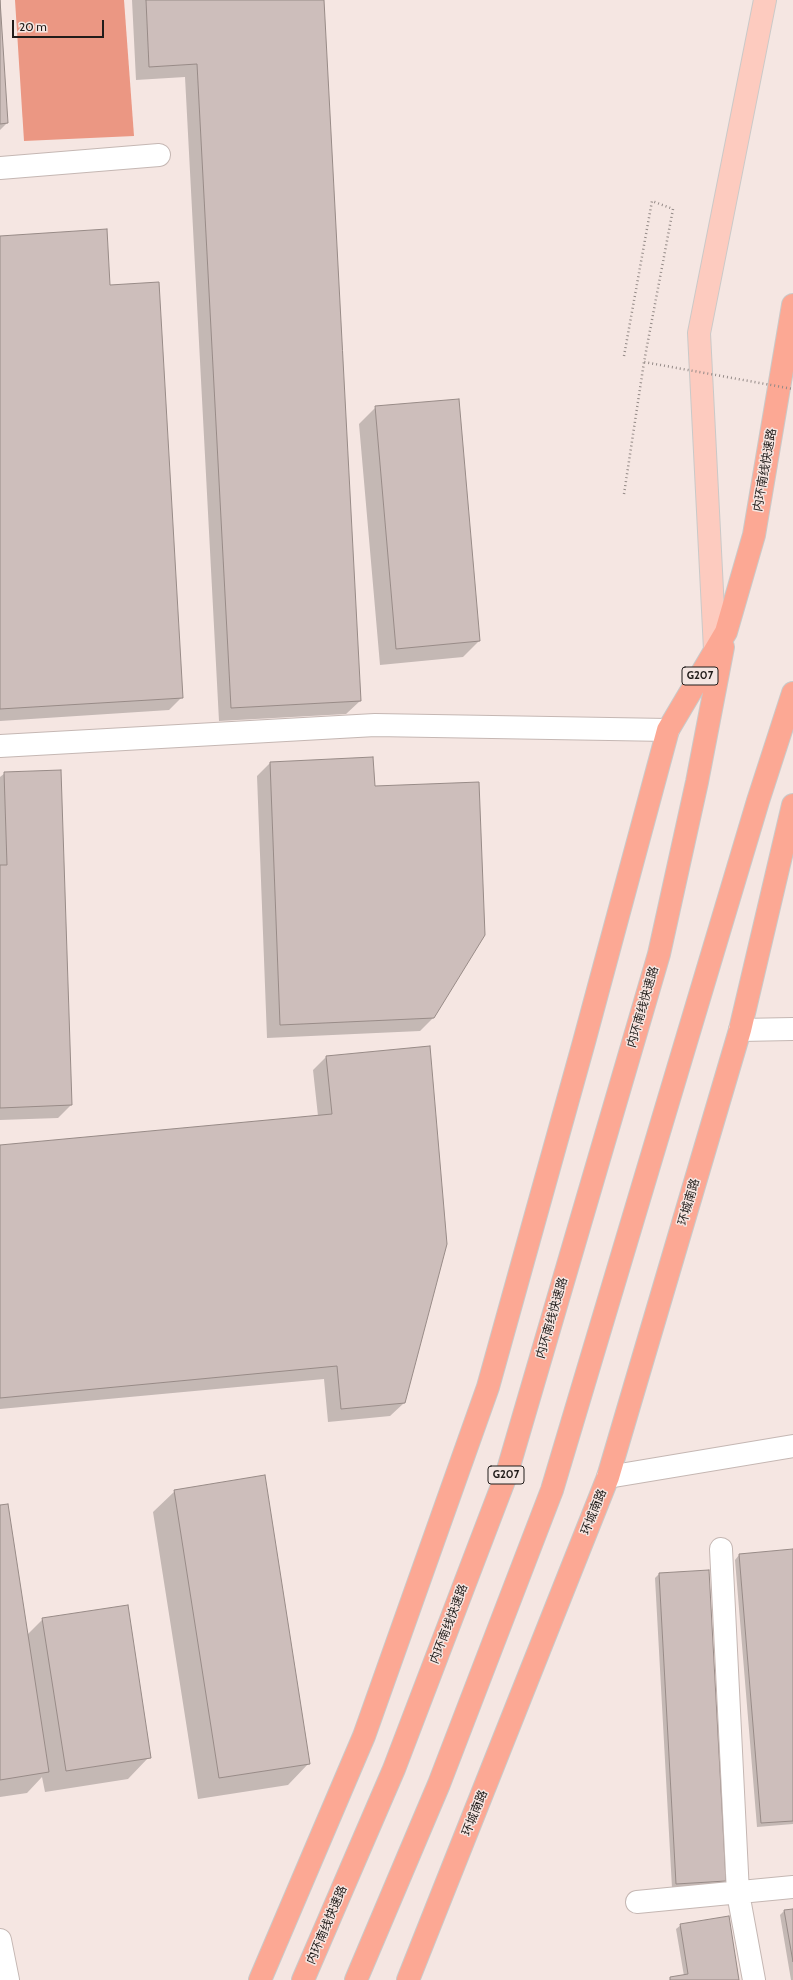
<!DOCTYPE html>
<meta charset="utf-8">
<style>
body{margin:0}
#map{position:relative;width:793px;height:1980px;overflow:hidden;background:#f5e6e2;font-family:Cabin,sans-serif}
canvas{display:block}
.scale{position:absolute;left:12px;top:20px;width:92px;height:18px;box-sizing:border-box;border:2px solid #211c1a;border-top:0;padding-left:5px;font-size:12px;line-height:14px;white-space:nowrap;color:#211c1a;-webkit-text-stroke:3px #f5e6e2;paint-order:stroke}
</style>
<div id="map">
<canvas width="793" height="1980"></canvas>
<div class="scale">20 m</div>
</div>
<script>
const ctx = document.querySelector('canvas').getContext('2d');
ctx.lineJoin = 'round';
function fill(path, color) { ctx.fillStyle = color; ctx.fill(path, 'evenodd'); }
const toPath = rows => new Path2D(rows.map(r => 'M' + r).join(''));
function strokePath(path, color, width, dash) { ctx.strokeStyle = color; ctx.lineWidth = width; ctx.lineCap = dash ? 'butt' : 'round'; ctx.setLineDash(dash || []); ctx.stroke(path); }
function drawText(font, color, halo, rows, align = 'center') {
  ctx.font = font + ' Cabin,"Noto Sans SC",sans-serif'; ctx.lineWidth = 3; ctx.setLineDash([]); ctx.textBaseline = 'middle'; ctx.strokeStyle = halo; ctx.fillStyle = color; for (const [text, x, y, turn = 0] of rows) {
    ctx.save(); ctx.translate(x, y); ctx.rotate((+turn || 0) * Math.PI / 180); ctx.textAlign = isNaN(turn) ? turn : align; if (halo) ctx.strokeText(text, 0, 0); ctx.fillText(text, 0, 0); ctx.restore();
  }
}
fill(toPath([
 [15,0,124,0,134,136,24,141]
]), '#eb9783');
fill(toPath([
 [132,0,323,0,360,701,346,714,219,721,185,77,136,80],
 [0,8,7,123,0,130],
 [0,237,109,286,182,697,169,710,0,721],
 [376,407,479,641,463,657,380,665,359,424],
 [270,763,374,787,433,1018,420,1031,267,1038,257,776],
 [5,773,71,1105,58,1118,0,1120,0,777],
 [326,1057,404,1403,390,1416,328,1422,324,1379,0,1409,0,1146,318,1116,313,1070],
 [175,1491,309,1763,288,1785,198,1799,153,1512],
 [0,1506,27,1635,43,1619,149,1757,128,1779,45,1792,42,1777,27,1793,0,1797],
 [793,1550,793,1824,757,1827,735,1560,739,1555],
 [659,1574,725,1881,720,1885,672,1888,655,1578],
 [793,1910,793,1980,791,1980,780,1915,784,1911],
 [681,1925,738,1980,669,1980,684,1976,676,1929]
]), '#0003');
const building = toPath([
 [0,0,8,123,0,124,0,0],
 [146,0,324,0,361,701,231,708,197,64,149,67,146,0],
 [107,229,110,285,159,282,183,698,0,709,0,236,107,229],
 [459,399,480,641,396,649,375,406,459,399],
 [373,757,375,786,479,782,485,935,434,1018,280,1025,270,762,373,757],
 [61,770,72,1105,0,1108,0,865,7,865,4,772,61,770],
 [430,1046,447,1244,405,1403,341,1409,337,1366,0,1398,0,1145,332,1114,326,1056,430,1046],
 [265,1475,310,1764,219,1778,174,1490,265,1475],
 [8,1504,49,1772,0,1780,0,1505,8,1504],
 [793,1549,793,1821,761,1823,739,1554,793,1549],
 [709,1570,726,1881,676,1884,659,1573,709,1570],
 [128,1605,151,1758,66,1771,42,1618,128,1605],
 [793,1909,793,1962,784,1910,793,1909],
 [729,1916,739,1980,670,1980,670,1977,688,1974,680,1924,729,1916]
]);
fill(building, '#cdbebb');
strokePath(building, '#988b87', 1);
const minor = toPath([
 [0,168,159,155],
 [0,746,375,725,668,730],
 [740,1030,793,1029],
 [608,1477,793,1446],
 [721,1549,738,1893,754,1980],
 [637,1902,793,1887],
 [0,1940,8,1980]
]);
const major = toPath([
 [715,650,699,333,765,0]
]);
const highway = toPath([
 [260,1980,364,1736,488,1387,584,1042,668,730,726,632,754,535,793,305],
 [303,1980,394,1769,507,1473,659,954,697,782,723,647],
 [356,1980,439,1784,552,1490,758,801,793,693],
 [408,1980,608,1477,740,1030,793,805]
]);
strokePath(minor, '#c5b7b3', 24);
strokePath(major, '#cac9c8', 24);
strokePath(highway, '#cac9c8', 24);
strokePath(toPath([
 [624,494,644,362]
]), '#948a87', 2.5, [1, 3]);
strokePath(minor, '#fff', 22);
strokePath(major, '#fdcbbf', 22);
strokePath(highway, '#fca894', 22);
strokePath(toPath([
 [624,356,652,201,673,209,644,362,793,389]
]), '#948a87', 2.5, [1, 3]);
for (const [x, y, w] of [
 [700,676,36],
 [506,1475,36]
]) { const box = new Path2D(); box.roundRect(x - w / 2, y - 9, w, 18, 3); ctx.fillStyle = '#f5e6e2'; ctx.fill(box); strokePath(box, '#211c1a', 1); }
drawText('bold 11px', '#211c1a', null, [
 ["G207",700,676],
 ["G207",506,1475]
]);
drawText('12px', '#211c1a', '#f5e6e2', [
 ["内环南线快速路",765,470,-80],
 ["内环南线快速路",643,1007,-74],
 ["环城南路",689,1202,-74],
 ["内环南线快速路",552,1318,-74],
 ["环城南路",594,1512,-68],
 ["内环南线快速路",449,1624,-69],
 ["环城南路",475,1813,-68],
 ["内环南线快速路",327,1925,-67]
]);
</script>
